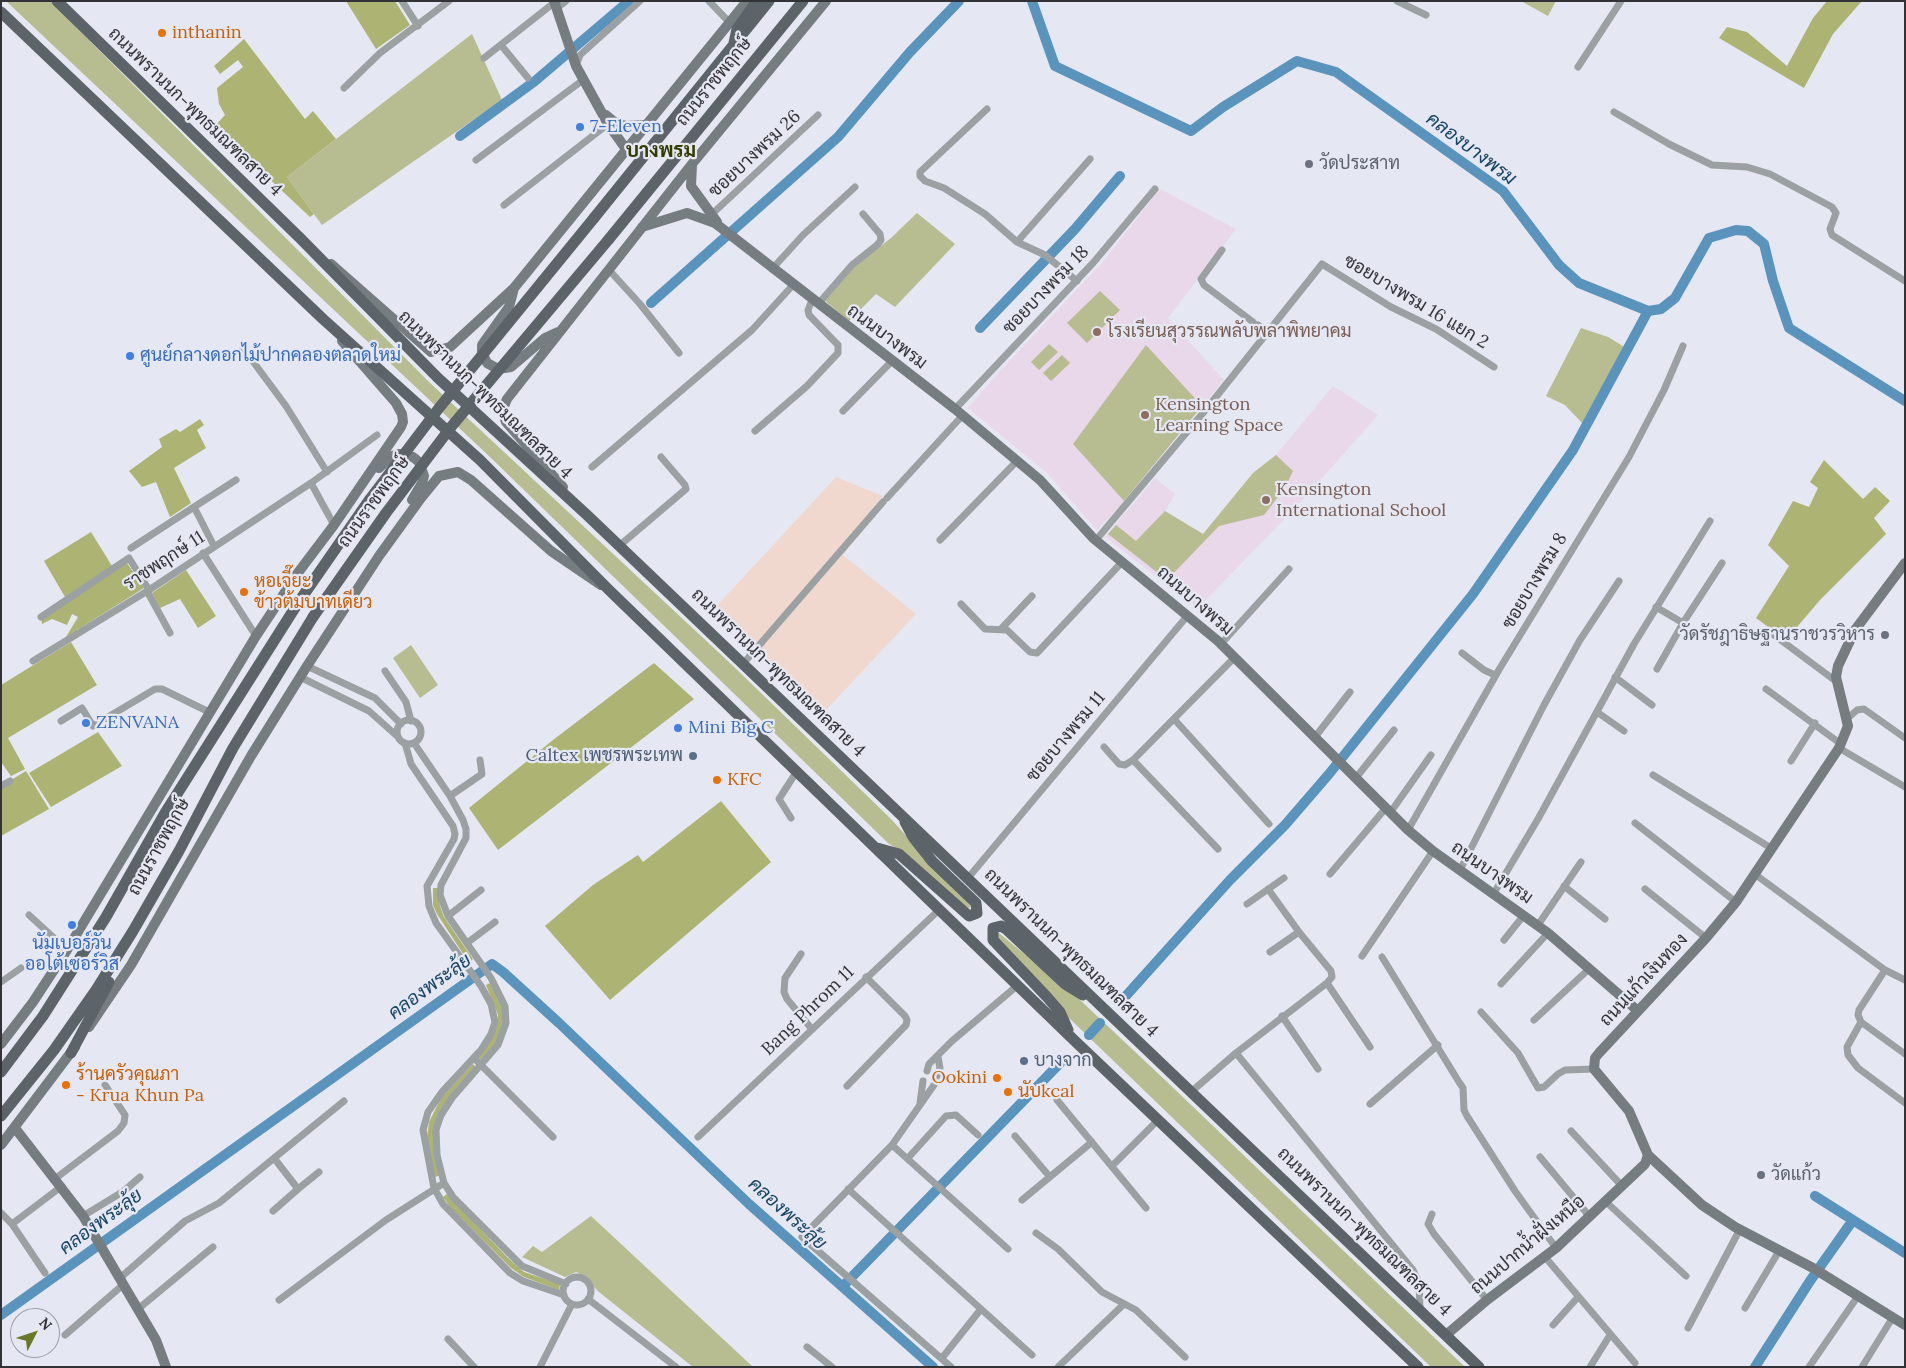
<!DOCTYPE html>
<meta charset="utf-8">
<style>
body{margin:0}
#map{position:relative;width:1906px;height:1368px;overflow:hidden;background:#e5e7f2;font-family:Lora,serif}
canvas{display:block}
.frame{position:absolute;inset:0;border:2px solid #323237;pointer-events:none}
.north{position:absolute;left:10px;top:1308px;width:50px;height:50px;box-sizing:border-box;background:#e5e7f2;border:1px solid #9d9fa7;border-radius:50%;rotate:49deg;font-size:14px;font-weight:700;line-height:20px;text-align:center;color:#323237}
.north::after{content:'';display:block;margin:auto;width:18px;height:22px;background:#687827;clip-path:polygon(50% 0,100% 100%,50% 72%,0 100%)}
</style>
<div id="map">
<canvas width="1906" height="1368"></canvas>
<div class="frame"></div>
<div class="north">N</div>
</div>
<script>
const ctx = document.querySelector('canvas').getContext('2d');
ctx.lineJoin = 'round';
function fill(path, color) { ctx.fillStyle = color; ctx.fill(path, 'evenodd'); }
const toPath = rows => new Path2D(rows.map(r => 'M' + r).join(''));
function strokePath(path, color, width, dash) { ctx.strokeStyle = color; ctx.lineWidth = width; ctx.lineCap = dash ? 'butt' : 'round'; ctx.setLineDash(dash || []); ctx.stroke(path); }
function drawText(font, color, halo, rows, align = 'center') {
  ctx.font = font + ' Lora,Sarabun,serif'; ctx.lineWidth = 4.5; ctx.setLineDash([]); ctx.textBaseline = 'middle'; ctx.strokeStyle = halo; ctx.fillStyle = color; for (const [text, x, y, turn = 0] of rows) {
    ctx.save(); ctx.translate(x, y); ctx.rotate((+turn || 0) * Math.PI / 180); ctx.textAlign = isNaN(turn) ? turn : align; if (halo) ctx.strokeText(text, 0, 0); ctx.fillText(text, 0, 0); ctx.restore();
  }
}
fill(toPath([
 [836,477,883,496,875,506,880,510,843,555,916,614,824,712,715,608]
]), '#f0d8ce');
fill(toPath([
 [1160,189,1236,229,1168,318,1224,380,1123,503,1097,530,1047,473,968,408,999,372,1102,263],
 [1333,386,1378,415,1297,506,1198,608,1105,537,1155,478,1175,494,1165,511,1203,534,1253,473,1276,455]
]), '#e9d8e9');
fill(toPath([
 [6,1,50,1,429,382,731,664,890,818,971,906,969,908,961,905,911,858,888,843,490,457],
 [1521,1,1556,1,1548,16],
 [472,34,502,100,322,225,287,177],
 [917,213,955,244,895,307,876,294,849,321,825,301,857,264,891,238],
 [1100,291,1120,310,1087,343,1067,323],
 [1581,328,1608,337,1626,348,1585,426,1565,405,1546,396],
 [1049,344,1058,352,1039,370,1031,362],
 [1146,345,1202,406,1124,501,1073,444],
 [1062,355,1070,363,1051,381,1043,373],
 [1276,455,1293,471,1285,488,1264,515,1219,526,1167,580,1108,534,1116,525,1136,541,1165,511,1203,534,1253,473],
 [411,645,438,685,420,698,393,658],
 [999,933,1079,999,1165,1080,1465,1367,1431,1367,1068,1017,995,935],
 [591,1216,752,1366,753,1367,693,1367,599,1292,581,1274,576,1272,565,1277,522,1257,533,1246,542,1252]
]), '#b7bc91');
fill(toPath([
 [346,1,395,1,410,25,376,49],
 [1827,1,1862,1,1833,34,1804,88,1719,38,1727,27,1747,32,1787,66,1813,18],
 [244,39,305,119,313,111,336,139,287,177,314,214,310,217,214,127,225,115,219,104,217,88,243,67,238,60,220,74,214,66],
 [200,419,204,425,197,430,206,448,174,468,191,503,170,517,156,482,142,487,129,471,162,447,159,439,176,429,180,432],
 [1824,460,1863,499,1875,487,1890,501,1874,518,1886,534,1820,600,1786,640,1756,618,1789,566,1768,545,1793,501,1809,507,1818,488,1810,482],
 [91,532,112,566,65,597,44,561],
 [127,563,144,588,66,637,78,617,72,614,67,625,52,619,42,624,41,617],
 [186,570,216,616,198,628,180,599,160,608,152,593],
 [71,642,97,685,8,738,25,769,11,776,1,762,1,685],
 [654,663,694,699,498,850,469,808,553,740],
 [98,732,122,766,51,807,29,773],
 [26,771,49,809,1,836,1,786],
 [721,801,771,862,610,1000,545,926,593,885,638,855,643,862],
 [433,888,438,888,440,906,444,917,473,959,469,963,437,914,433,905],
 [490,983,502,1005,504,1017,500,1038,483,1062,478,1057,497,1025,498,1015,486,985],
 [473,1064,477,1068,441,1109,434,1128,439,1176,434,1177,427,1137,429,1122,441,1098],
 [447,1194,508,1258,524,1272,560,1284,559,1290,524,1277,511,1268,451,1208,443,1197]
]), '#adb473');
strokePath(toPath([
 [1032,1,1055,66,1191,131,1223,107,1297,61,1336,72,1503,191,1559,265,1579,283,1648,311,1661,309,1675,298,1709,238,1736,230,1748,231,1764,244,1773,281,1789,328,1905,401],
 [460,136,535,81,629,1],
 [651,303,838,137,910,52,959,1],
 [980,328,1075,229,1120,176],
 [1124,998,1230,880,1285,825,1329,774,1473,594,1573,450,1648,311],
 [1089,1035,1100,1023],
 [1815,1196,1905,1253],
 [844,1285,1064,1059],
 [1,1315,492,964,503,972,559,1023,749,1204,933,1367],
 [1755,1367,1810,1281,1853,1220]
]), '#5a94bd', 10);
strokePath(toPath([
 [402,1,418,26],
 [709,1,729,22],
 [1397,1,1426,15],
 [556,9,566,1],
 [501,45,528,78],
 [484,58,555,2],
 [576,66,580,55,640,1],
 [1578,67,1621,1],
 [344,88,380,53,449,1],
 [987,109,920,172,920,176,925,181,944,188,985,214,1017,242,1045,255,1077,281],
 [1614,112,1669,144,1712,165,1747,167,1770,174,1832,207,1836,213,1830,229,1832,235,1905,281],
 [476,160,583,80],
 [504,205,608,124],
 [711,215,818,115],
 [1017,242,1090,159],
 [1222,250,1201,279,1204,285,1253,322],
 [772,269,803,235,855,187],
 [610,271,640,304,679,353],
 [818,304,852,265,877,245,881,240,880,234,863,214],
 [1258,325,1267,332],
 [243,348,286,406,327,472],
 [955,409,1093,263,1155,189],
 [843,411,892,361],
 [755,431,807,386,838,353,838,345,809,315,808,310,812,300],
 [592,467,752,330,793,285],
 [311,483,334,525],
 [887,498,962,416],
 [194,507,236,480],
 [940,540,1017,461],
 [1096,540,1208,407,1322,264,1391,307,1436,329,1494,367],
 [619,546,686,489,685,485,661,457],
 [131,548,194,507,214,546],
 [203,553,256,636],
 [147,591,170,633],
 [961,604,985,629,1007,630,1030,652,1037,653,1123,561],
 [1656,607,1683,623,1657,669],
 [41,617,129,558,149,590],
 [1683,623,1722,563],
 [1001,629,1032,596],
 [1770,632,1837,682],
 [1221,644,1289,569],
 [1462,653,1484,670,1495,675],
 [33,661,149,590,311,483,377,435],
 [742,665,883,502],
 [307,666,375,698,401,724],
 [385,671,406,702,411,721],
 [300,677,369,711,397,736],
 [1615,677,1652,705],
 [1766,689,1841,744],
 [1597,712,1624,731],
 [1848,718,1857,710,1864,709,1905,738],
 [1174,719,1269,824],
 '397 732a12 12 0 1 1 24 0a12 12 0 1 1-24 0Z',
 [61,721,82,708,93,726,155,689,162,689,209,712],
 [1315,737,1350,692],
 [405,743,411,764,453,826,455,834,454,839,427,886,429,906,436,923,481,986,491,1004,495,1022,491,1034,481,1050,442,1092,428,1112,423,1130,434,1188,443,1204,510,1273,523,1281,564,1295],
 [414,743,450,796,463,820,466,829,466,838,441,885,440,895,448,916,491,978,505,1006,506,1023,498,1045,452,1098,441,1115,436,1130,437,1155,444,1183,453,1197,522,1266,566,1284],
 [1104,747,1119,764,1125,765,1133,760,1235,657],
 [1839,748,1905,787],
 [1133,760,1218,849],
 [1791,761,1815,723],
 [1653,775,1771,848],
 [1355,779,1394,730],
 [1,786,10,781],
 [450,796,482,774,480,760],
 [1390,813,1431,755],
 [791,818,779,799,797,771],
 [1635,823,1736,902],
 [1408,830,1500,668,1629,457,1664,390,1683,346],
 [1460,870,1544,705,1580,640,1619,581],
 [1330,874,1385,809],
 [1756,875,1885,970,1905,980],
 [968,878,1188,615],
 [1564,886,1605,919],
 [1645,889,1706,938],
 [1494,893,1538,819,1634,644,1710,521],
 [1247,904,1284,878],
 [29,915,67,950],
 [448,916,481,890],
 [1538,925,1581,862],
 [1504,940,1524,915],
 [467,943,495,922],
 [1270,952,1299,932],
 [801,954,785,978,784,992,787,999,811,1028],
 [1362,956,1433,851],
 [1382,957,1459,1082,1463,1088,1464,1110,1467,1116,1515,1191,1556,1248],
 [1885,970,1859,1010,1858,1015,1861,1022,1847,1047,1848,1055,1858,1068,1905,1103],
 [1,982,21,968],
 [1327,983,1370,1047],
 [1501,984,1548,933],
 [1481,1012,1518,1053,1538,1088,1544,1087,1558,1074,1565,1070,1594,1069],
 [1282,1016,1318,1069],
 [1534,1020,1590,968],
 [1861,1022,1905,1054],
 [1236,1053,1413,1270,1419,1283,1420,1308],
 [474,1058,553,1137],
 [927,1071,929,1064,952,1041,1018,985],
 [937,1076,940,1068,938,1057],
 [934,1085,892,1145,802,1237,951,1367],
 [847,1086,906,1025,907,1020,905,1016,866,977],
 [1191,1092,1236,1053,1327,983,1332,977,1331,971,1299,932,1268,889],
 [1057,1100,1146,1208],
 [920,1103,923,1081],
 [1370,1104,1438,1045],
 [1571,1131,1622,1186],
 [1015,1136,1050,1177],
 [698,1137,940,909],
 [892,1145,1008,1249],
 [1540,1157,1590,1217],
 [274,1158,298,1189,319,1172],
 [908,1158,946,1116,956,1115,978,1135],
 [1112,1166,1158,1120],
 [56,1178,118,1131,124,1123,125,1115,105,1085],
 [848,1189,1032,1355],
 [1022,1200,1092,1142],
 [1605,1201,1686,1276],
 [273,1211,298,1189],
 [1,1213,12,1224],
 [1432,1214,1428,1224,1434,1234,1487,1300],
 [83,1216,124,1191,140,1177],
 [1036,1233,1058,1249,1102,1292,1136,1310,1185,1357],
 [1545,1257,1635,1363],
 [45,1273,12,1224,62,1186],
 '563 1291a14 14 0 1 1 28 0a14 14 0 1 1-28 0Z',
 [120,1278,185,1221,219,1203,344,1101],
 [588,1299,676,1367],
 [279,1300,386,1220,444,1183],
 [1745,1308,1779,1251],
 [138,1309,213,1247],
 [1553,1325,1578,1297],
 [1688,1328,1740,1229],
 [65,1335,124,1284],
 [448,1339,474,1367],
 [807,1347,832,1367],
 [942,1358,981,1309],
 [540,1367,572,1304],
 [1058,1367,1123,1305],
 [1590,1367,1610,1335],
 [1809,1367,1858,1296],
 [1862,1367,1893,1317]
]), '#9ba0a2', 7);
strokePath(toPath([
 [554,1,576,66,608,124,626,149],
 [606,115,617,124,626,126,645,125],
 [692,165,691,186,717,222],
 [642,227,687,213,715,223,955,409,1040,480,1093,538,1218,641,1408,830,1433,851,1548,933,1638,1011],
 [331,264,431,352,450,347,514,288,747,1],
 [514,288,509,307,482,345,482,352,487,363,498,369,511,367,545,338,558,332],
 [379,468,392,456,399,454,413,457,419,462,424,476,422,483,412,500],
 [563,487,506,422,502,411,507,399,692,164,826,1],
 [1905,563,1855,630,1838,666,1836,677,1848,726,1839,748,1736,902,1706,938,1599,1053,1595,1058,1594,1069,1629,1111,1648,1155,1702,1205,1735,1227,1813,1268,1905,1325],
 [89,1027,131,965,251,756,307,666,379,556,421,498,439,476,458,472,471,480,551,551,601,585],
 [1,1044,33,1002,67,950,256,636,297,574,334,525,401,427,403,422,402,414,396,403,342,341],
 [15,1128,83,1216,156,1340,166,1367],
 [1,1145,75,1047],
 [1446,1335,1487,1300,1556,1248,1645,1164,1648,1155]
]), '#767d81', 10);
strokePath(toPath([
 [57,1,300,238,438,378,587,515,1479,1367],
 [1,12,323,319,480,460,608,589,1077,1043,1418,1367],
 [734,43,737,29,757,1],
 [594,218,769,1],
 [609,239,803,1],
 [877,848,899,854,969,916,977,913,976,903,932,861,913,837,905,822],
 [1068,1030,1060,1012,1047,997,993,940,993,928,1001,926,1006,929,1065,984,1083,995],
 [71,1053,109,982],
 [1,1072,43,1016,106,917,165,813,298,603],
 [1,1116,54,1050,96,990,133,931,179,851,233,748,313,617]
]), '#5c6469', 11);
strokePath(toPath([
 [298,603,370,499,439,408,594,218],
 [313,617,386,513,451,427,609,239]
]), '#5c6469', 11);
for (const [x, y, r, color] of [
 [162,33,5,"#e8710a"],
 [580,127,5,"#3f7fe0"],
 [1309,164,5,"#6b7280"],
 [1097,332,5,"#8d6e63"],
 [130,356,5,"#3f7fe0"],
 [1145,415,5,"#8d6e63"],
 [1266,500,5,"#8d6e63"],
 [244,592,5,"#e8710a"],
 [1885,635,5,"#6b7280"],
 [86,723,5,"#3f7fe0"],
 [678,728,5,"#3f7fe0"],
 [693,756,5,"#5c6f8a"],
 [717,780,5,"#e8710a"],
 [72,925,5,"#3f7fe0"],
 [1024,1061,5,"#5c6f8a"],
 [997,1078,5,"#e8710a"],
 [66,1085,5,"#e8710a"],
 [1008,1092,5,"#e8710a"],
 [1761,1175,5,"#6b7280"]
]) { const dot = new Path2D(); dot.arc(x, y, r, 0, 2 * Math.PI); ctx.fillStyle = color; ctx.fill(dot); strokePath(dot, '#e5e7f2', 2); }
drawText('18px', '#c56008', '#e5e7f2', [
 ["inthanin",172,33],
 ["หอเจี๊ยะ",254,582],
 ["ข้าวต้มบาทเดียว",254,603],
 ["KFC",727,780],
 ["ร้านครัวคุณภา",76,1075],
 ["- Krua Khun Pa",76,1096],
 ["Ookini",987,1078,"right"],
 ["นับkcal",1018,1092]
], 'left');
drawText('18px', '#323237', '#e5e7f2', [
 ["ถนนราชพฤกษ์",714,82,-51],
 ["ถนนพรานนก-พุทธมณฑลสาย 4",195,112,44],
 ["ซอยบางพรม 26",755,154,-43],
 ["ซอยบางพรม 18",1046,290,-46],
 ["ซอยบางพรม 16 แยก 2",1416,302,31],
 ["ถนนบางพรม",887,337,37],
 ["ถนนพรานนก-พุทธมณฑลสาย 4",485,395,44],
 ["ถนนราชพฤกษ์",374,502,-54],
 ["ราชพฤกษ์ 11",164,561,-33],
 ["ซอยบางพรม 8",1535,581,-59],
 ["ถนนบางพรม",1195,601,41],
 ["ถนนพรานนก-พุทธมณฑลสาย 4",778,673,44],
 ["ซอยบางพรม 11",1066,737,-50],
 ["ถนนราชพฤกษ์",159,847,-61],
 ["ถนนบางพรม",1492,873,35],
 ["ถนนพรานนก-พุทธมณฑลสาย 4",1071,953,44],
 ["ถนนแก้วเงินทอง",1644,980,-47],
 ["Bang Phrom 11",808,1011,-44],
 ["ถนนพรานนก-พุทธมณฑลสาย 4",1364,1232,44],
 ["ถนนปากน้ำฝั่งเหนือ",1528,1245,-40]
]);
drawText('18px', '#366cbe', '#e5e7f2', [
 ["7-Eleven",590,127],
 ["ศูนย์กลางดอกไม้ปากคลองตลาดใหม่",140,356],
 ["ZENVANA",96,723],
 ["Mini Big C",688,728],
 ["นัมเบอร์วัน",72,944,"center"],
 ["ออโต้เซอร์วิส",72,965,"center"]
], 'left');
drawText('18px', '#5b616d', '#e5e7f2', [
 ["วัดประสาท",1319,164],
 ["วัดรัชฎาธิษฐานราชวรวิหาร",1875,635,"right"],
 ["วัดแก้ว",1771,1175]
], 'left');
drawText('18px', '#785e54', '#e5e7f2', [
 ["โรงเรียนสุวรรณพลับพลาพิทยาคม",1107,332],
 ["Kensington",1155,405],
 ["Learning Space",1155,426],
 ["Kensington",1276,490],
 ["International School",1276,511]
], 'left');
drawText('18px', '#4e5e75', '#e5e7f2', [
 ["Caltex เพชรพระเทพ",683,756],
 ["บางจาก",1034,1061,"left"]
], 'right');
drawText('italic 19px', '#174462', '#e5e7f2', [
 ["คลองบางพรม",1471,149,37],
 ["คลองพระลุ้ย",430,987,-36],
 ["คลองพระลุ้ย",787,1214,42],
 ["คลองพระลุ้ย",101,1222,-36]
]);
drawText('bold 20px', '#313c00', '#e5e7f2', [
 ["บางพรม",661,151]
]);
</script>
